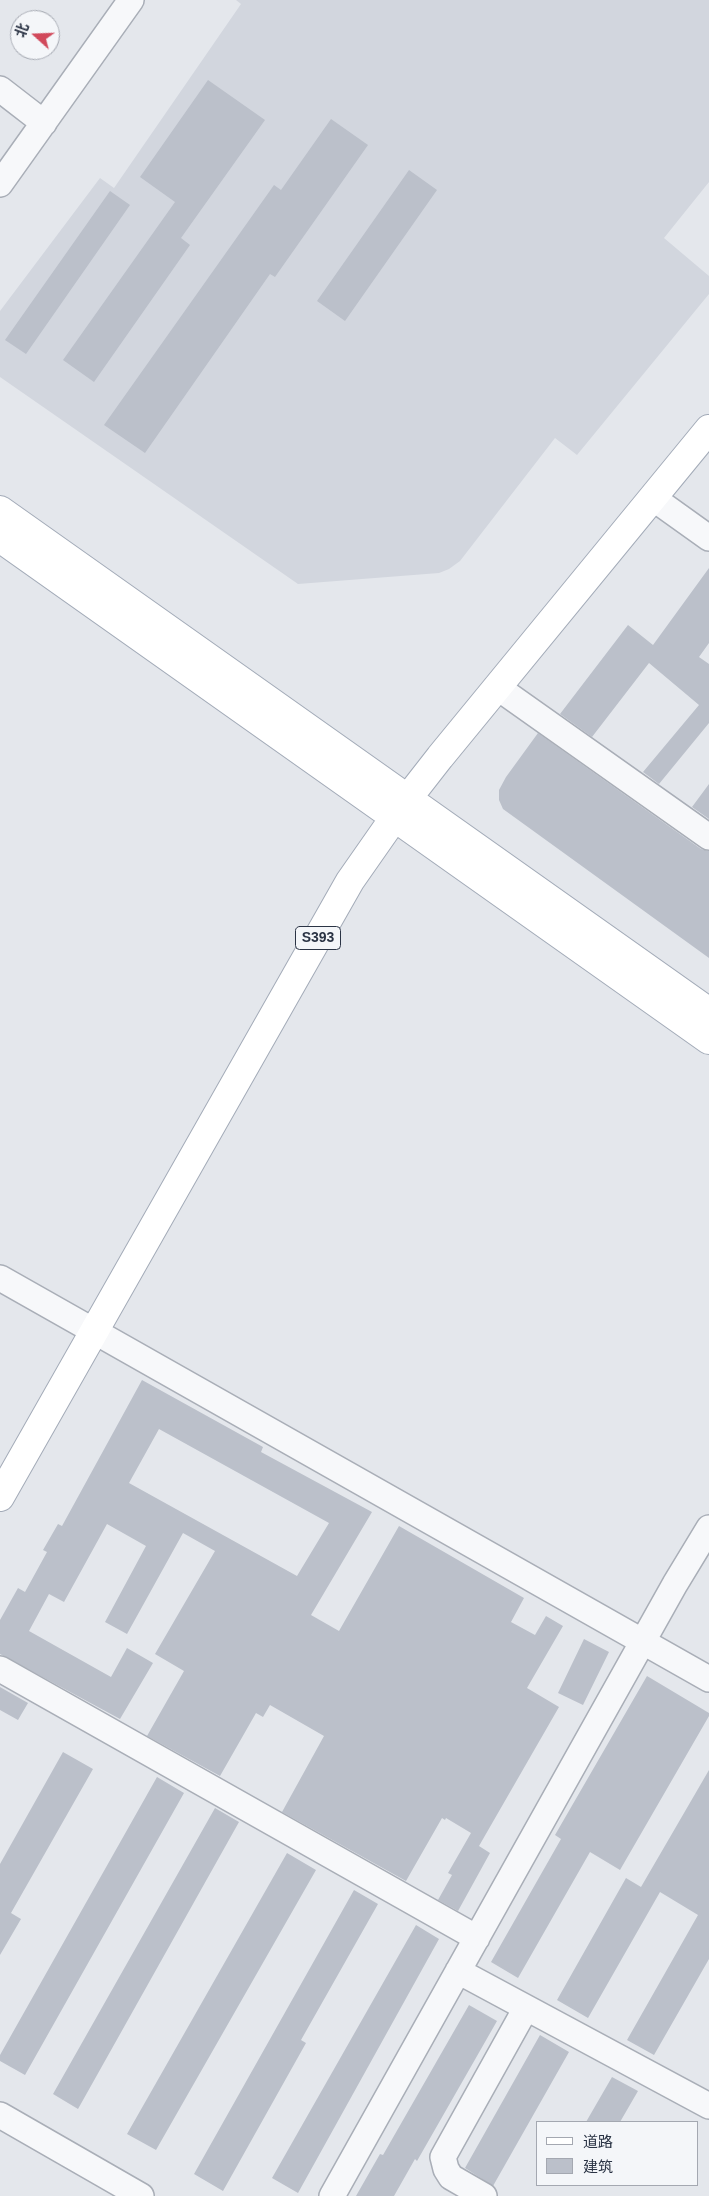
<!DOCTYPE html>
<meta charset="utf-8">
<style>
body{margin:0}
#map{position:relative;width:709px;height:2196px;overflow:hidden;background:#e4e7ec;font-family:Arial,"Noto Sans SC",sans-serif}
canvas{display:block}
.legend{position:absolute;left:536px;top:2121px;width:162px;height:65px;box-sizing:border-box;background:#f4f6f9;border:1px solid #a4a8b1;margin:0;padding:6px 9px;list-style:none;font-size:15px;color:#2b3445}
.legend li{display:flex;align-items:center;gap:10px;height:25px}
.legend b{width:25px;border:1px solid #a4a8b1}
.north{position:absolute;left:10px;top:10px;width:50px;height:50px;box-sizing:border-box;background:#f4f6f9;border:1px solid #a4a8b1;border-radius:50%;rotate:290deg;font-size:14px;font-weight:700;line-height:20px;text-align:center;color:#2b3445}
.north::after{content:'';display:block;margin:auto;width:18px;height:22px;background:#d1495b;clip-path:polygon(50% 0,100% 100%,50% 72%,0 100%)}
</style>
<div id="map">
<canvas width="709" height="2196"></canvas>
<ul class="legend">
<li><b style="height:6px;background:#fff"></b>道路</li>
<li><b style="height:14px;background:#bbc0ca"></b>建筑</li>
</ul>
<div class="north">北</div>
</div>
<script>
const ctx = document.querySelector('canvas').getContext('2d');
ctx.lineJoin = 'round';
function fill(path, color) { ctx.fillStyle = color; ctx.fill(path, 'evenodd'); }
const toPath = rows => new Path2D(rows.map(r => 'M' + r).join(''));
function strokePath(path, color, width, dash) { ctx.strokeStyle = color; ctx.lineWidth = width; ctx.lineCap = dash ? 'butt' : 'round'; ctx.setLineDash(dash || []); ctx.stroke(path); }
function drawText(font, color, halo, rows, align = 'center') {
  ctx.font = font + ' Arial,sans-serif'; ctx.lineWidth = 4.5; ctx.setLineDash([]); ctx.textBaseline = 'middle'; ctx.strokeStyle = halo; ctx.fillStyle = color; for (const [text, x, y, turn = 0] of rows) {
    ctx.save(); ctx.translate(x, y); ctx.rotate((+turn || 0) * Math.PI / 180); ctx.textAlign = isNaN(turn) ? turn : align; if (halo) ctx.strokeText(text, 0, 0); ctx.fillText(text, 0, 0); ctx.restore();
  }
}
fill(toPath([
 [236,0,709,0,709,182,664,238,709,276,709,294,577,455,555,438,460,561,449,569,439,573,298,584,0,377,0,311,100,178,114,188,241,4]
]), '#d2d6de');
fill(toPath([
 [208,80,265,120,181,238,190,245,94,382,63,360,175,202,140,177],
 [331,119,368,145,275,277,270,274,145,453,104,425,274,185,281,190],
 [409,170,437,190,345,321,317,301],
 [110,191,130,205,26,354,5,340],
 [709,568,709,643,699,657,709,664,709,723,659,784,643,772,699,705,649,663,592,737,560,714,628,625,653,645],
 [538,733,701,849,709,851,709,958,503,809,499,800,499,790,506,777],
 [709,784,709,819,692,807],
 [142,1380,263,1447,261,1452,372,1512,311,1615,339,1631,399,1526,524,1598,511,1622,535,1635,546,1616,563,1626,527,1688,559,1707,479,1846,490,1853,458,1911,438,1900,452,1875,448,1873,471,1833,446,1818,445,1820,442,1818,406,1881,282,1812,324,1736,270,1705,263,1717,256,1713,220,1776,147,1736,184,1671,155,1654,215,1551,183,1533,127,1634,105,1622,146,1546,107,1524,64,1602,49,1594,29,1631,111,1677,127,1648,153,1663,120,1719,0,1654,0,1620,18,1588,25,1592,47,1552,43,1550,58,1524,62,1526],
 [159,1429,329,1523,297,1576,129,1483],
 [584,1639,609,1652,583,1705,558,1693],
 [647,1676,709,1713,709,1716,620,1870,590,1852,518,1978,491,1962,561,1839,555,1835],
 [0,1687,28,1703,18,1720,0,1710],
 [63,1752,93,1769,11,1913,21,1919,0,1955,0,1864],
 [709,1770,709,1959,654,2055,627,2040,698,1915,660,1892,588,2018,557,2000,626,1878,641,1887],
 [157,1777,184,1793,25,2075,0,2061,0,2055],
 [215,1808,239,1822,78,2109,53,2094],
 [287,1853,316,1870,156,2150,127,2134],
 [354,1890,378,1904,301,2040,306,2043,223,2191,194,2174],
 [416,1925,439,1939,298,2193,272,2178],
 [469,2005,497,2021,417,2161,415,2159,394,2196,356,2196,380,2154,383,2155],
 [540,2035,569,2052,493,2186,465,2168],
 [612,2077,638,2091,620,2122,586,2122]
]), '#bbc0ca');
const minor = toPath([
 [0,89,44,123],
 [0,184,131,0],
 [653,498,709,538],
 [497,687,709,837],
 [0,1278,709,1679],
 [0,1669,477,1938],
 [458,1971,709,2106],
 [0,2115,141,2196],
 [332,2196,675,1584,709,1528],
 [484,2196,451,2177,446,2169,443,2157,526,2008]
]);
const major = toPath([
 [0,510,709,1012],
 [0,538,709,1040],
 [0,1497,350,881,408,798,440,757,709,429]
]);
strokePath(minor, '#a9aeb7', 28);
strokePath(major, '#a3abb8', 30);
strokePath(minor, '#f7f8fa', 25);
strokePath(major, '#fff', 28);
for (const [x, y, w] of [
 [318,938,45]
]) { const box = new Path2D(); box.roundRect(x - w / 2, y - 11.5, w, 23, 4); ctx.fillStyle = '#f4f6f9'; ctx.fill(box); strokePath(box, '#2b3445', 1); }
drawText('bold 14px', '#2b3445', null, [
 ["S393",318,938]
]);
</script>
